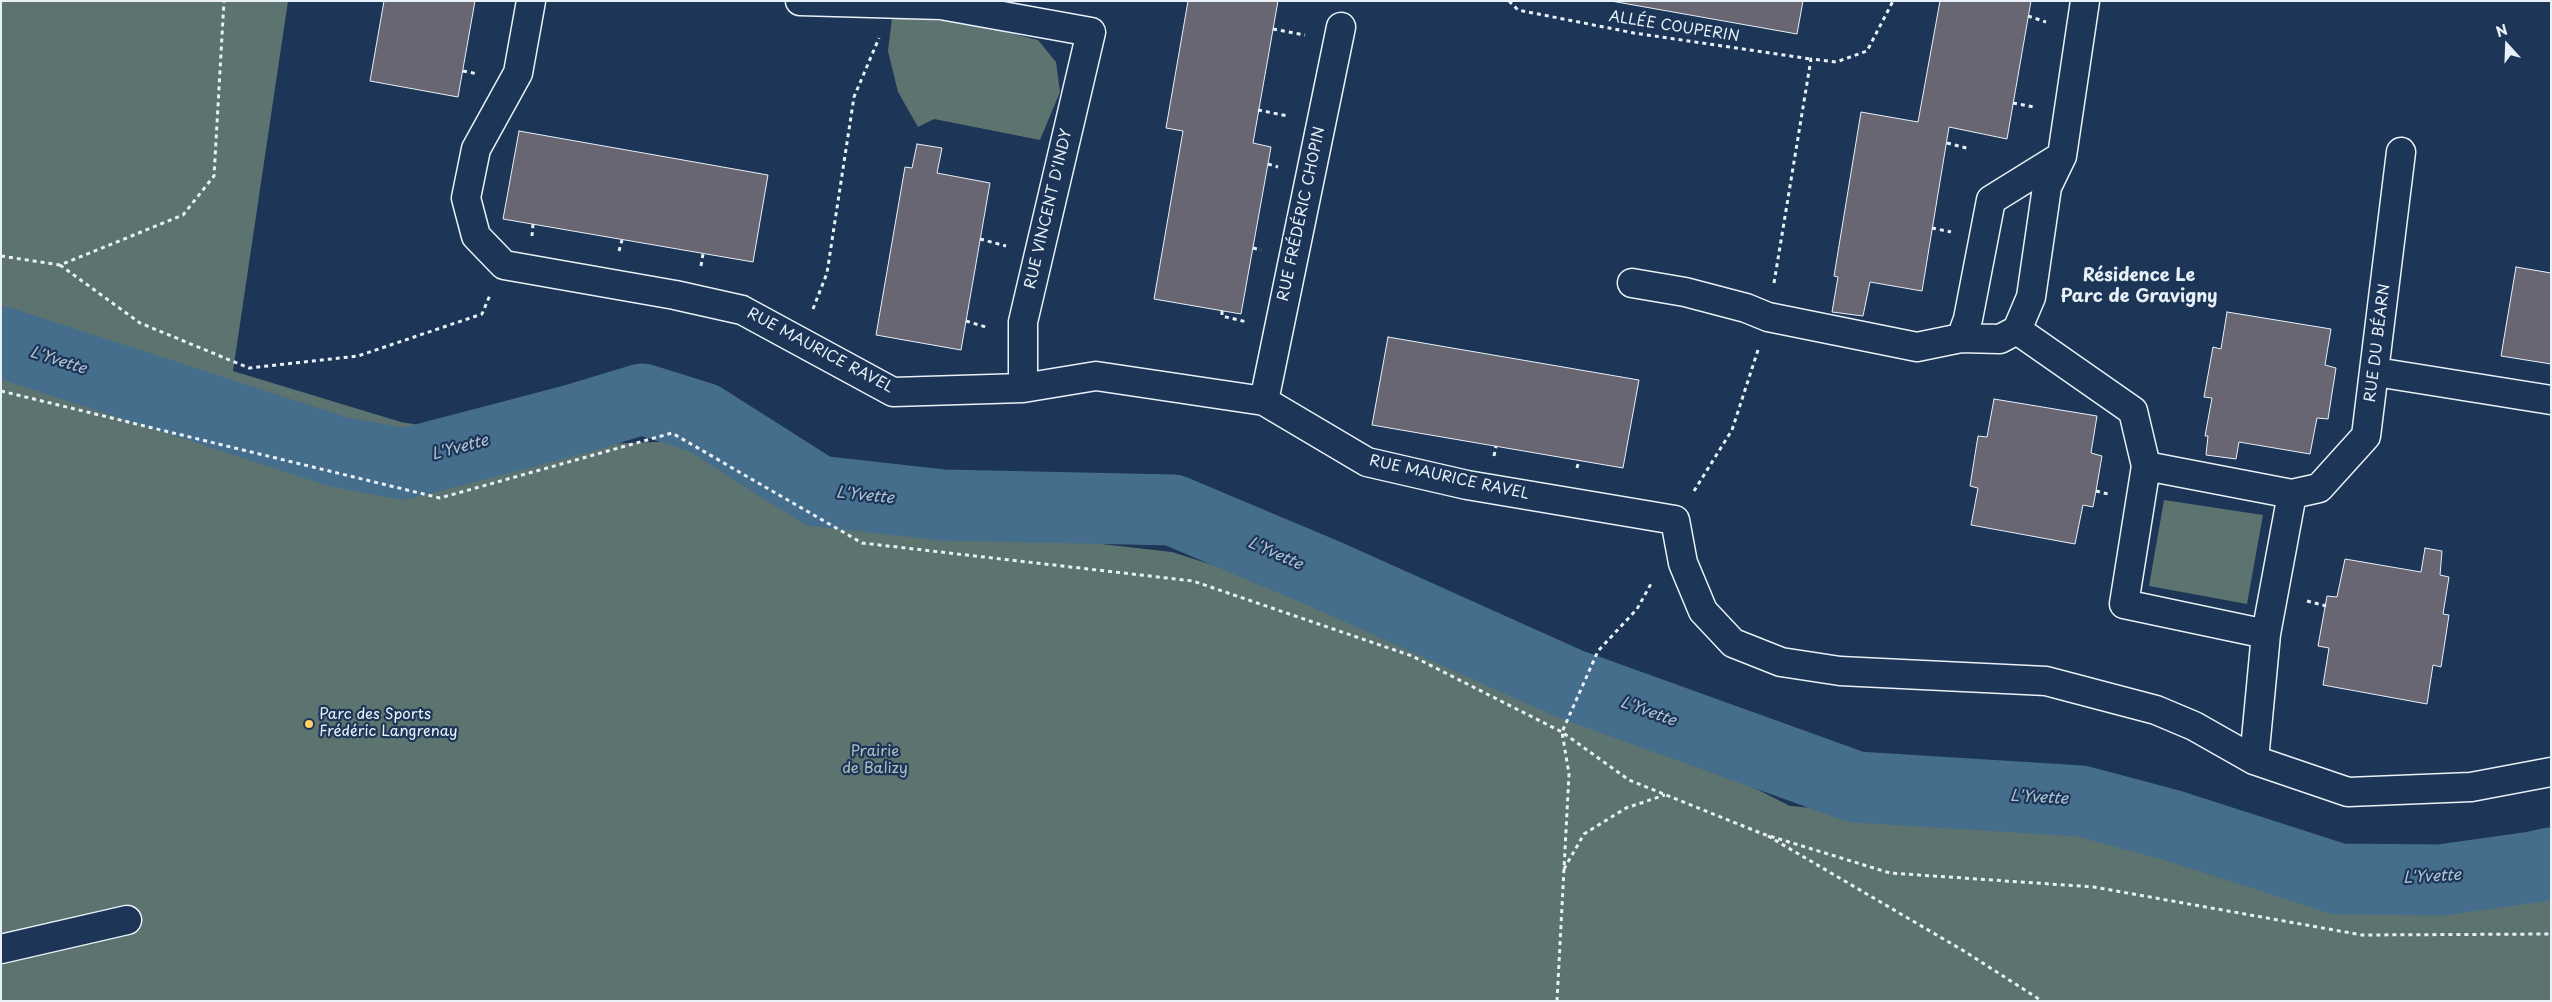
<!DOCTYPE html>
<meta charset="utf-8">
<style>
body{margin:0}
#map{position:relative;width:2552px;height:1002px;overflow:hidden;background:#1d3557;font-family:"Playpen Sans",sans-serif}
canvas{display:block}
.frame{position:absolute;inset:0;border:2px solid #e8f1f8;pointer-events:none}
.north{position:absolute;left:2482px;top:20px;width:50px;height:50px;-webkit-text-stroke:4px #1d3557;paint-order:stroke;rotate:340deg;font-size:14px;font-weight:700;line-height:20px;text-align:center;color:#e8f1f8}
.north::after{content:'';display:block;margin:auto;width:18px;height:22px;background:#e8f1f8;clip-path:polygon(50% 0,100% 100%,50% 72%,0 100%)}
</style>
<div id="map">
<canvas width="2552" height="1002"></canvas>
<div class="frame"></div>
<div class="north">N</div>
</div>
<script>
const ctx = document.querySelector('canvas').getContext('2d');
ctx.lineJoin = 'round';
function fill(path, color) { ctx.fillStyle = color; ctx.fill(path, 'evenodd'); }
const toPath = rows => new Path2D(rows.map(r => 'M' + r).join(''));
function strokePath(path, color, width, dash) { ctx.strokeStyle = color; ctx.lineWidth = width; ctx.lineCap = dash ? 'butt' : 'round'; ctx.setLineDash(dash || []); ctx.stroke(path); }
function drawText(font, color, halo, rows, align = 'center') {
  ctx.font = font + ' "Playpen Sans",sans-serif'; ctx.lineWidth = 4.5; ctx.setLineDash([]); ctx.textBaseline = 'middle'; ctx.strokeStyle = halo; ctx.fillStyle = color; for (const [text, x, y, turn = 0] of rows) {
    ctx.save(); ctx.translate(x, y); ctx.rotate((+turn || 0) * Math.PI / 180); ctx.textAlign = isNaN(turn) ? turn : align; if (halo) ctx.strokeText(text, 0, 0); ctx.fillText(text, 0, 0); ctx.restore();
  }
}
fill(toPath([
 [1,1,288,1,233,371,401,422,547,446,708,440,803,510,1172,552,1419,631,1616,718,1790,806,2000,824,2175,847,2360,895,2455,896,2551,880,2551,1001,1,1001],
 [892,18,965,22,1038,40,1056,62,1060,92,1040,140,934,119,918,127,898,92,888,51],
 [2164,500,2263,515,2247,604,2149,586]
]), '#5c736f');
strokePath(toPath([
 [1,342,339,452,404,464,576,419,642,399,703,418,818,491,943,505,1173,510,1325,574,1570,684,1856,787,2081,801,2171,825,2339,879,2441,880,2533,867,2551,863]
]), '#456e8d', 71);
const building = toPath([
 [384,1,475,1,458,97,370,81,384,1],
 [1188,1,1278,1,1253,143,1271,147,1241,314,1154,299,1183,131,1166,128,1188,1],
 [1611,1,1803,1,1797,34,1611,1],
 [1940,1,2031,1,2007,139,1949,127,1922,291,1870,282,1863,316,1832,312,1838,277,1834,276,1861,112,1918,122,1940,1],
 [519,131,768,175,753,262,503,219,519,131],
 [917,144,942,148,937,173,990,183,961,350,876,335,905,167,912,168,917,144],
 [2516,267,2551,273,2551,364,2501,356,2516,267],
 [2227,312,2331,329,2325,365,2336,368,2328,419,2317,418,2310,454,2239,442,2236,459,2206,455,2208,436,2205,436,2212,398,2204,397,2213,347,2221,349,2227,312],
 [1388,337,1639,380,1623,468,1372,425,1388,337],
 [1994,399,2097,416,2091,453,2102,456,2096,491,2093,507,2083,505,2075,544,1971,525,1978,488,1970,486,1978,436,1987,437,1994,399],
 [2425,548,2442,551,2440,575,2449,577,2443,614,2449,615,2441,667,2433,665,2427,704,2323,685,2329,648,2318,646,2327,596,2337,597,2345,559,2421,572,2425,548]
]);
fill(building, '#696673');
strokePath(building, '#e8f1f8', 1);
const minor = toPath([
 [531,1,518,73,476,149,466,198,476,236,504,265,675,295,742,310,893,392,1023,388,1096,376,1264,401,1367,462,1467,485,1675,520,1683,563,1703,611,1733,643,1781,662,1840,671,2046,681,2156,710,2194,726,2254,760,2348,792,2471,787,2551,772],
 [800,1,941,5,1091,32,1023,322,1023,388],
 [1632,283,1685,292,1746,308,1768,317,1917,347,1961,338,2000,339,2017,330,2031,297,2047,187,2062,156,2085,1],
 [2017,330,2133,411,2146,466,2124,604,2266,634],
 [1961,338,1968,319,1991,200,2062,156],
 [2376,372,2551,400],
 [1264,401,1341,27],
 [2146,466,2292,494,2319,488,2366,436,2401,152],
 [2254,760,2266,634,2292,494],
 [1,949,127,920]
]);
strokePath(minor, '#e8f1f8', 31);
strokePath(toPath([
 [1509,1,1518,10,1634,33,1811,59],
 [2028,16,2046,22],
 [1273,29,1305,35],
 [463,71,478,74],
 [2013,103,2034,107],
 [1258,110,1288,116],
 [1947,143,1970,149],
 [1268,164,1278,167],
 [1932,228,1951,232],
 [532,236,533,224],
 [980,239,1006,246],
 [1253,248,1261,250],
 [619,251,622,240],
 [1,256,60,265,183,215,214,176,224,1],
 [60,265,140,323,249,368,358,356,482,314,490,295],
 [701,266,703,254],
 [1774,283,1811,59,1836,62,1867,51,1893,1],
 [813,309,827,273,854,97,879,38],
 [1222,311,1222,316,1247,322],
 [966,321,989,328],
 [1,391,440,498,672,433,862,543,1193,581,1412,656,1562,732,1629,780,1763,834,1890,873,2094,887,2362,935,2551,934],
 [1494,456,1496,446],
 [1577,468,1579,460],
 [1694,491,1732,430,1758,350],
 [2096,491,2108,494],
 [2307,601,2326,606],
 [1768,836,1964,951,2042,1001],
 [1564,869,1584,834,1626,808,1665,795],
 [1557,1001,1569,774,1562,732,1598,651,1637,609,1652,582]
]), '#e8f1f8', 3, [4, 4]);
strokePath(minor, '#1d3557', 28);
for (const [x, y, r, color] of [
 [309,724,5,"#ffd166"]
]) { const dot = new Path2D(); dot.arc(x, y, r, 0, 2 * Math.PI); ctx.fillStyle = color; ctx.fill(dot); strokePath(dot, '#1d3557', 2); }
drawText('15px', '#e8f1f8', '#1d3557', [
 ["ALLÉE COUPERIN",1674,27,9],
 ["RUE VINCENT D'INDY",1049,209,-77],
 ["RUE FRÉDÉRIC CHOPIN",1302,214,-78],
 ["RUE DU BÉARN",2378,343,-83],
 ["RUE MAURICE RAVEL",820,351,28],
 ["RUE MAURICE RAVEL",1449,478,12]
]);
drawText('15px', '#e8f1f8', '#1d3557', [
 ["Parc des Sports",319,715],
 ["Frédéric Langrenay",319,732]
], 'left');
drawText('15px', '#b0bfc1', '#1d3557', [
 ["Prairie",875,752],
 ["de Balizy",875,769]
]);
drawText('italic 16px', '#afc3d3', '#1d3557', [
 ["L'Yvette",58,361,18],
 ["L'Yvette",460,448,-15],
 ["L'Yvette",865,496,6],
 ["L'Yvette",1275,554,24],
 ["L'Yvette",1648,712,20],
 ["L'Yvette",2039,798,3],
 ["L'Yvette",2432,877,-3]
]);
drawText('bold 18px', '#e8f1f8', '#1d3557', [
 ["Résidence Le",2139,276],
 ["Parc de Gravigny",2139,297]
]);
</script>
